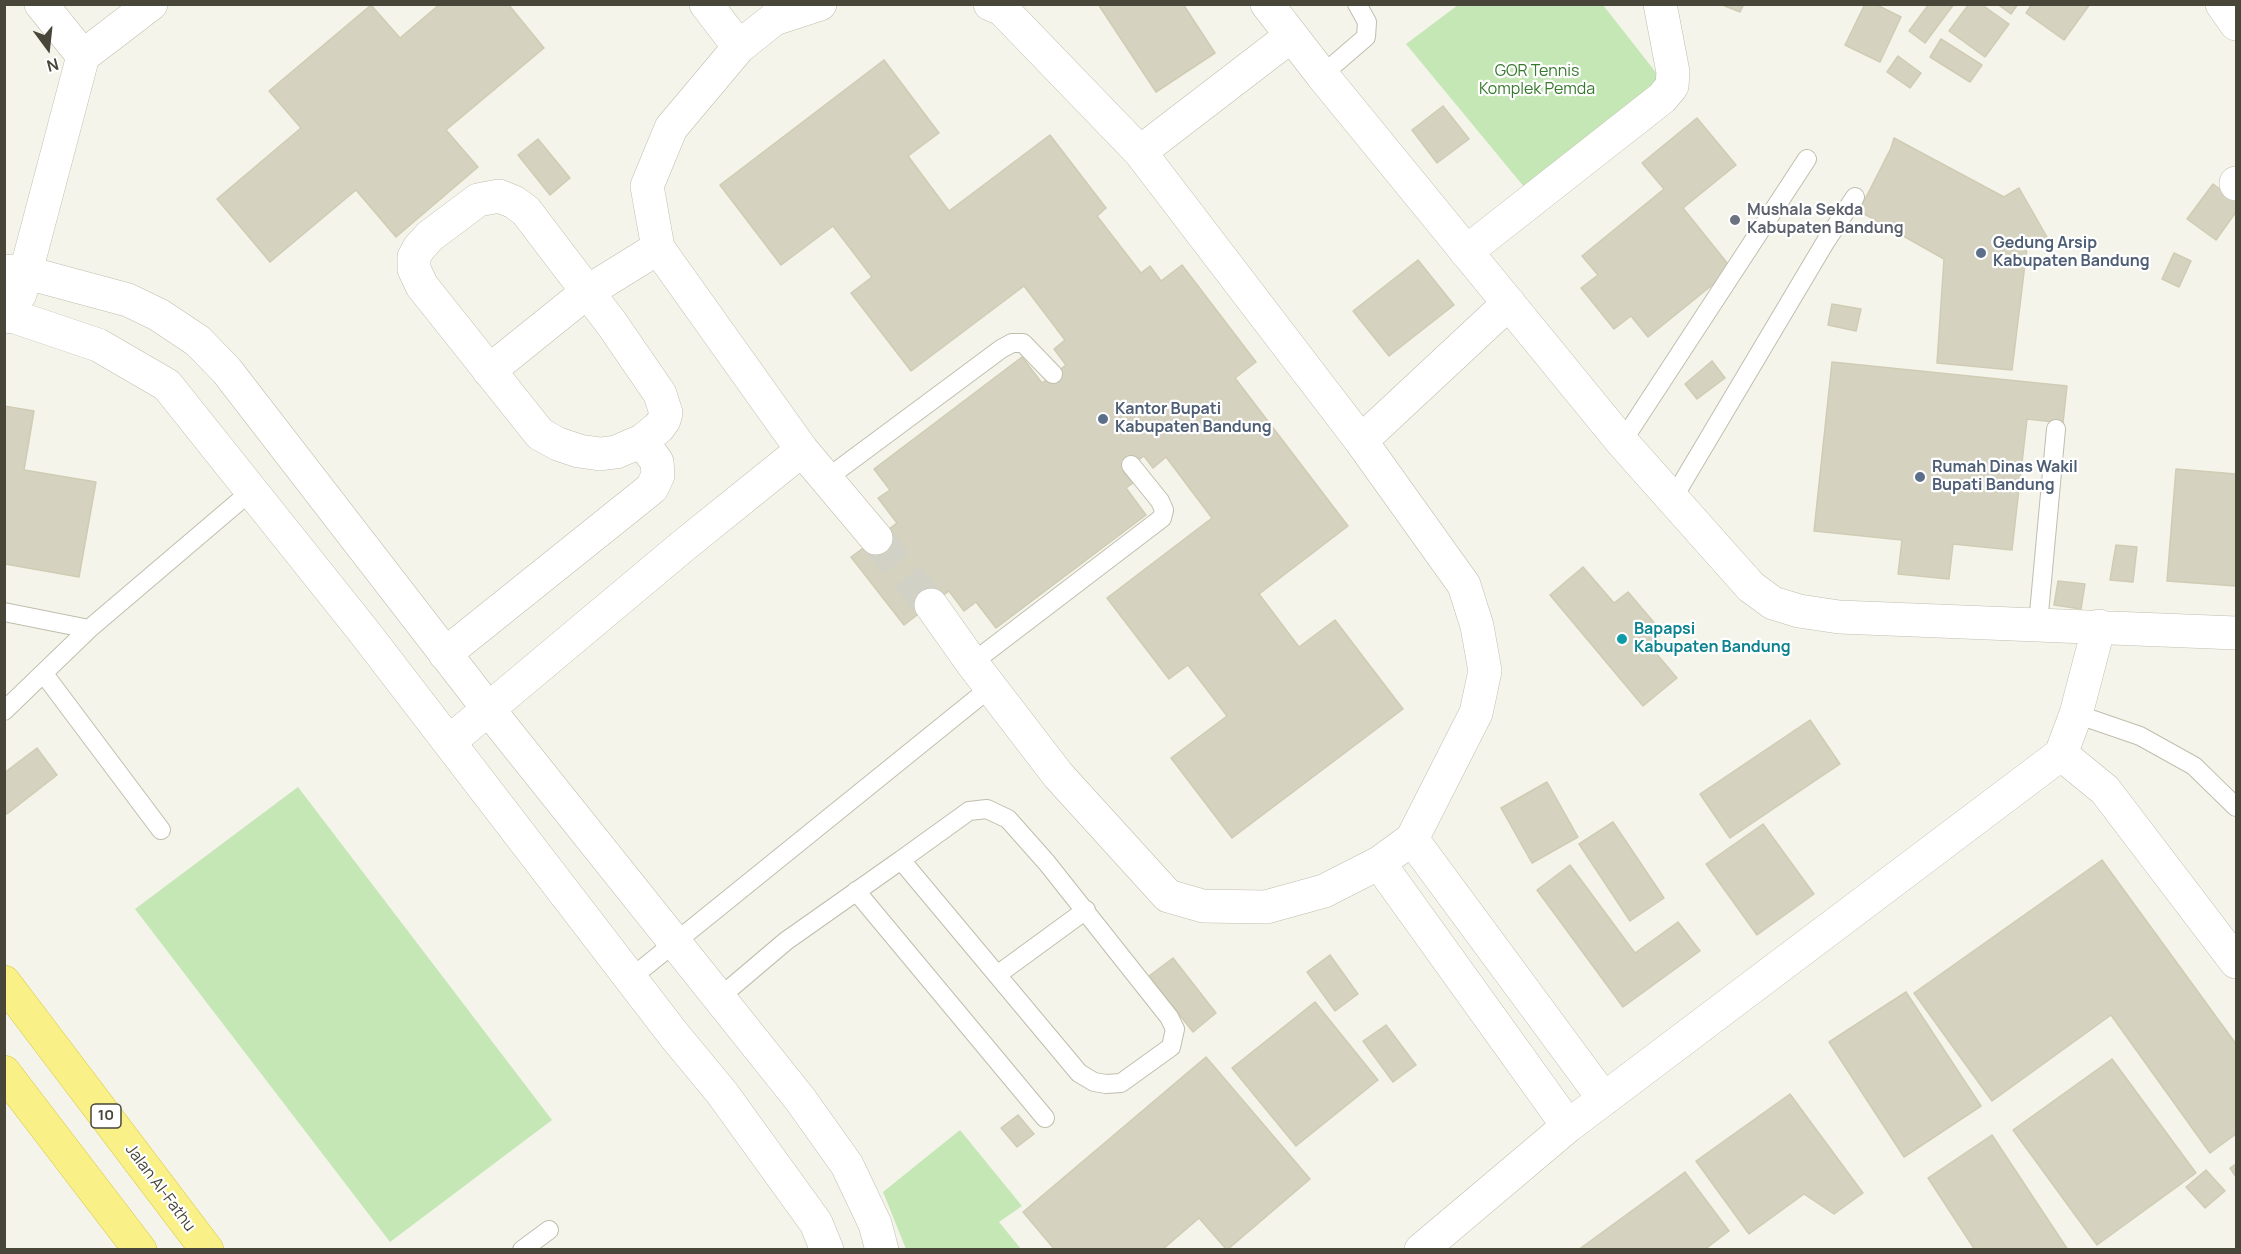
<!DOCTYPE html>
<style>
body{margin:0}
#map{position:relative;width:2241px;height:1254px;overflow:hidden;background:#f4f4ea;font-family:Manrope,sans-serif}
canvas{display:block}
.frame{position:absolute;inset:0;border:6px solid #484638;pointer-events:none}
.north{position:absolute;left:18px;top:18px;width:60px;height:60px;-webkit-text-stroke:4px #fff;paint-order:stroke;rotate:165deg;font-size:16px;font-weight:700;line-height:24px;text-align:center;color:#484638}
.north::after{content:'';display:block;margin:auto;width:21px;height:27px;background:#484638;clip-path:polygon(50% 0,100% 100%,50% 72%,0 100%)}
</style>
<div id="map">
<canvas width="2241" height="1254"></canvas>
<div class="frame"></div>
<div class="north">N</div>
</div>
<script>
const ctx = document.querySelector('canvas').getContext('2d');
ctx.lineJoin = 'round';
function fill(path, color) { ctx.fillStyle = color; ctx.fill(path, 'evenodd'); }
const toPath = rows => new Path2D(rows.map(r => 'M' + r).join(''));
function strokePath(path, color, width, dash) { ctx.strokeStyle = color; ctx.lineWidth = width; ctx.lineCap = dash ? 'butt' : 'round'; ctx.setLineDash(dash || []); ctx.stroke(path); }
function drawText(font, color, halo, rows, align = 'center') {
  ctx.font = font + ' Manrope,sans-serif'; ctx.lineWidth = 4.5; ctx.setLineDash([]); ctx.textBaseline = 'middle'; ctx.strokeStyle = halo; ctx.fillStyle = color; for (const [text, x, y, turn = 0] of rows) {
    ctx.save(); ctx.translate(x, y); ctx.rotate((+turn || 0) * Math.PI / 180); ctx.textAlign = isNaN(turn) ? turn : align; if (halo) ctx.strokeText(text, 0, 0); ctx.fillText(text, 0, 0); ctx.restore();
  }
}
fill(toPath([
 [1458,5,1603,5,1661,79,1525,188,1406,44],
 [298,787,552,1120,390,1242,135,909],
 [960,1130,1022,1206,999,1222,1021,1249,906,1249,883,1192]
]), '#c4e7b5');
const building = toPath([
 [440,4,508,4,544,48,446,130,478,167,396,237,356,190,270,262,217,199,301,128,269,91,371,5,400,38,440,4],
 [1098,4,1183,4,1215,53,1156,92,1098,4],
 [1720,4,1744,4,1740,12,1720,4],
 [1865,4,1875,4,1901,17,1880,62,1845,45,1865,4],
 [1929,4,1954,4,1925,43,1909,31,1929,4],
 [1969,4,1981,4,2009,24,1985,57,1949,31,1969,4],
 [1997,4,2018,4,2011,14,1997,4],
 [2032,4,2090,4,2064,40,2026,13,2032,4],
 [1941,39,1982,65,1970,82,1930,57,1941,39],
 [1898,56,1921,73,1910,88,1887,72,1898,56],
 [884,60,939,133,908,156,949,211,1050,135,1106,208,1097,216,1141,273,1150,266,1161,281,1182,265,1256,362,1235,378,1348,526,1259,594,1299,647,1335,620,1403,709,1232,838,1171,758,1227,716,1188,665,1169,679,1107,598,1212,518,1166,457,1153,468,1144,456,1123,471,1133,483,1126,488,1146,515,996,628,976,602,964,611,949,591,904,625,851,557,897,523,878,498,890,490,874,469,1022,357,1042,383,1066,365,1054,349,1065,340,1024,286,911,371,851,293,872,277,833,226,781,265,720,185,884,60],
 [1443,106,1469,139,1437,163,1412,130,1443,106],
 [1697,118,1736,165,1683,208,1732,269,1648,337,1631,316,1614,329,1581,288,1598,275,1582,256,1664,189,1642,163,1697,118],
 [1894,138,2004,197,2019,188,2047,237,2027,248,2012,370,1937,363,1944,259,1859,211,1891,148,1894,138],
 [538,139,570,178,550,195,518,155,538,139],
 [2213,184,2236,201,2236,212,2216,240,2187,219,2213,184],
 [2174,253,2191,261,2179,287,2162,279,2174,253],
 [1418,260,1454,305,1389,356,1353,311,1418,260],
 [1832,304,1861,309,1856,331,1828,325,1832,304],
 [1712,361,1725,378,1697,399,1685,384,1712,361],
 [1832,362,2067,386,2063,423,2027,419,2012,550,1953,544,1949,579,1898,574,1902,540,1814,531,1832,362],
 [4,406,34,411,24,470,96,482,79,577,5,564,4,568,4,406],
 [2176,469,2236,474,2236,586,2167,581,2176,469],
 [2116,545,2137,547,2133,582,2110,580,2116,545],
 [1583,567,1614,603,1628,592,1663,633,1649,645,1677,678,1643,706,1550,595,1583,567],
 [2058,581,2085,584,2081,609,2054,605,2058,581],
 [1810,720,1840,764,1730,838,1700,794,1810,720],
 [37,748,57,775,7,814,4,811,4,773,37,748],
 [1547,782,1578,837,1532,863,1501,808,1547,782],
 [1613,822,1664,898,1630,921,1579,844,1613,822],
 [1763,824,1814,894,1757,935,1706,864,1763,824],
 [2102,860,2236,1044,2236,1134,2210,1153,2111,1015,1992,1101,1914,993,2102,860],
 [1570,865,1635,953,1678,922,1700,951,1623,1007,1537,890,1570,865],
 [1330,955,1358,994,1335,1011,1307,972,1330,955],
 [1173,958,1216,1013,1193,1032,1149,976,1173,958],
 [1906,992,1981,1106,1904,1157,1829,1042,1906,992],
 [1315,1002,1378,1080,1296,1146,1232,1068,1315,1002],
 [1386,1025,1416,1065,1393,1082,1363,1041,1386,1025],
 [1206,1057,1310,1179,1227,1250,1199,1218,1162,1250,1055,1250,1023,1212,1206,1057],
 [2112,1059,2196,1173,2097,1245,2013,1130,2112,1059],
 [1790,1094,1863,1193,1834,1214,1804,1194,1749,1234,1696,1161,1790,1094],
 [1018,1115,1034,1134,1017,1147,1001,1128,1018,1115],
 [1992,1135,2068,1250,1975,1250,1928,1178,1992,1135],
 [2236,1164,2236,1177,2230,1168,2236,1164],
 [2206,1170,2225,1191,2205,1208,2186,1187,2206,1170],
 [1685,1172,1729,1231,1704,1250,1578,1250,1685,1172]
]);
fill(building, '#d6d2c0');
strokePath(building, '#d0ccb3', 1.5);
strokePath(toPath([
 [876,538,931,605]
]), '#d2d1c6', 33, [33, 16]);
const service = toPath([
 [1322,75,1366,37,1367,22,1357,4],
 [1622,442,1807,159],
 [826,479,1001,349,1012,343,1023,343,1053,374],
 [1672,500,1826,241,1855,197],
 [4,612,89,629,250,492],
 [2038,624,2056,429],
 [972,663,1162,518,1164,510,1160,501,1131,465],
 [44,674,161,830],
 [4,711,89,629],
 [2076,714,2140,736,2194,766,2236,807],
 [856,891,1045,1118],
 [997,975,1086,910],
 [631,978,991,687],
 [720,997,786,941,901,860,1079,1073,1094,1082,1106,1084,1121,1083,1171,1047,1175,1029,1169,1017,1047,863,1008,819,987,809,969,811,901,860],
 [522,1250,549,1230]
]);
const minor = toPath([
 [41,4,83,56],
 [706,4,739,47],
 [820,4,774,19,739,47,671,128,647,186,658,248,802,450,876,538],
 [1267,4,1322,75,1622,442,1751,587,1773,603,1799,611,1839,617,2236,633],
 [2222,4,2236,24],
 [1140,152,1291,36],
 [2236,184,2236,183],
 [499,196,514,202,526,211,612,324,660,394,666,413,664,420,659,427,642,441,616,452,600,454,579,451,558,444,540,434,422,286,414,269,414,257,419,248,430,236,478,200,499,196],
 [1466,252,1662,98,1672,86,1673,72,1660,4],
 [4,271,24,272,128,300,159,315,198,341,227,371,489,710,800,1099,847,1165,875,1224,882,1250],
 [20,294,83,56,151,4],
 [4,316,15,317,98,345,167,385,365,633,674,1035,722,1093,816,1223,827,1250],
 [489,371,587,292,658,248],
 [1361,441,1509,303],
 [931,605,972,663,1058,775,1168,896,1203,906,1266,907,1324,891,1379,863,1412,839,1476,713,1485,671,1477,626,1464,585,1361,441,1140,152,1002,9,990,4],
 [2099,626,2076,714,2061,754,2105,790,2236,962],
 [445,654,652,488,658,475,657,462,642,441],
 [449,742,683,546,802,450],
 [1412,839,1604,1099],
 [1379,863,1568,1126],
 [1421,1250,1568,1126,2061,754]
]);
const trunk = toPath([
 [4,982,207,1250],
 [4,1072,140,1250]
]);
strokePath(service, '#c0bead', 20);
strokePath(minor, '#c0bead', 34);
strokePath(trunk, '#d8c541', 34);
strokePath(service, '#fff', 18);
strokePath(minor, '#fff', 33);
strokePath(trunk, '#f9f187', 33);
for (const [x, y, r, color] of [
 [1735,220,6,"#6b7280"],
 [1981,253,6,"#5c6f8a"],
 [1103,419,6,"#5c6f8a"],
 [1920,477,6,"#5c6f8a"],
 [1622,639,6,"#0f9aa8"]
]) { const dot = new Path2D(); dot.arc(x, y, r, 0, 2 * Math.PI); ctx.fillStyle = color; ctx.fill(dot); strokePath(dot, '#fff', 2); }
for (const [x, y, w] of [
 [106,1116,30]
]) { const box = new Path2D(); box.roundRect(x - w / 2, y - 12, w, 24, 4.5); ctx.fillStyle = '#fff'; ctx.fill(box); strokePath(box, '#484638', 1.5); }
drawText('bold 15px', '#484638', null, [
 ["10",106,1116]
]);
drawText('16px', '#37792d', '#fff', [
 ["GOR Tennis",1537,72],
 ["Komplek Pemda",1537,90]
]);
drawText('bold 16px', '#5b616d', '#fff', [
 ["Mushala Sekda",1747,211],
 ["Kabupaten Bandung",1747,229]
], 'left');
drawText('bold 16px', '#4e5e75', '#fff', [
 ["Gedung Arsip",1993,244],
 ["Kabupaten Bandung",1993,262],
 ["Kantor Bupati",1115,410],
 ["Kabupaten Bandung",1115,428],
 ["Rumah Dinas Wakil",1932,468],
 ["Bupati Bandung",1932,486]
], 'left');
drawText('bold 16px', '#0d838f', '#fff', [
 ["Bapapsi",1634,630],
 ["Kabupaten Bandung",1634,648]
], 'left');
drawText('16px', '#484638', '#fff', [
 ["Jalan Al-Fathu",160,1188,53]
]);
</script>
